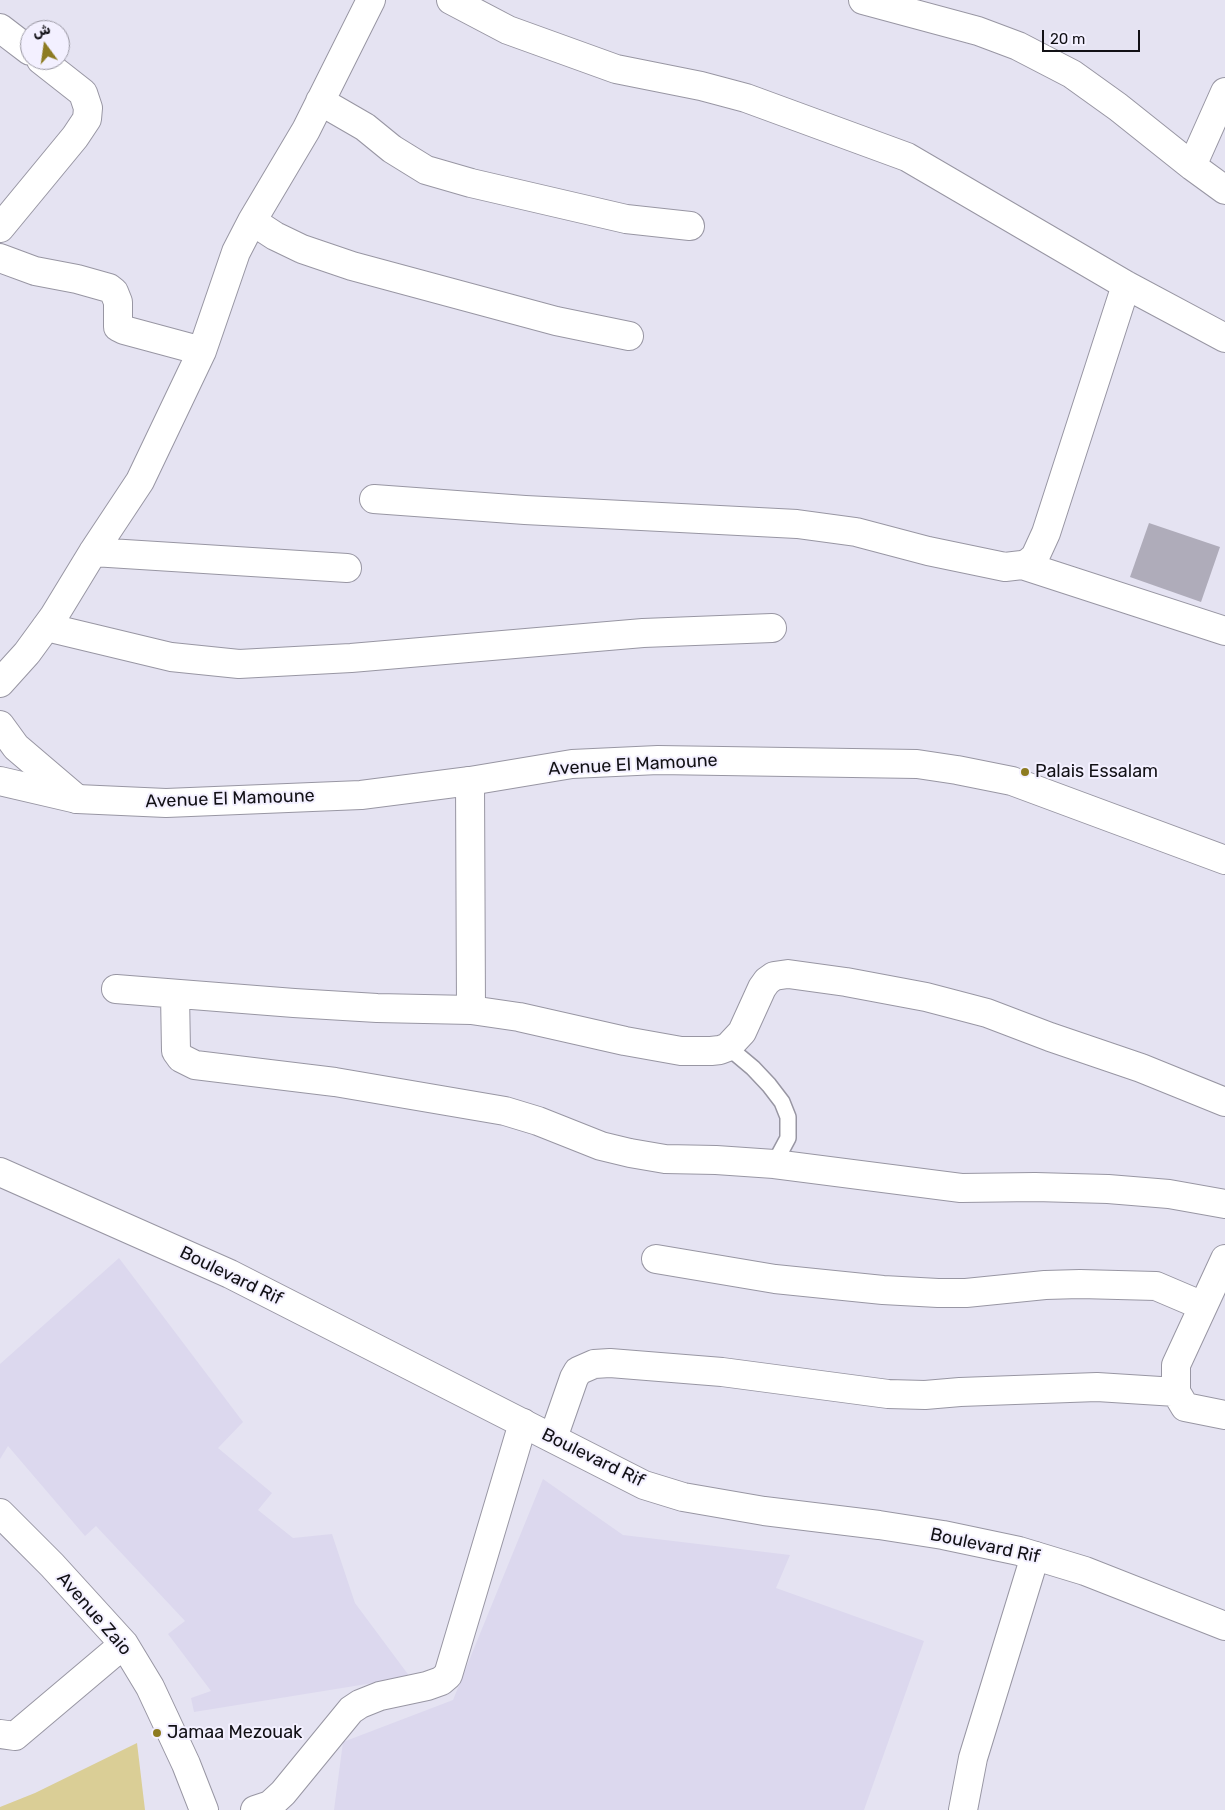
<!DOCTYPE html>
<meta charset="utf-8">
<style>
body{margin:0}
#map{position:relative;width:1225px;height:1810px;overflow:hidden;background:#e5e3f2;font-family:Rubik,Vazirmatn,sans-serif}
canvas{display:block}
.north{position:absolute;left:20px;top:20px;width:50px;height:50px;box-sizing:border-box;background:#f3f0ff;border:1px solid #9997a2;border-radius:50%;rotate:346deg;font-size:14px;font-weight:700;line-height:20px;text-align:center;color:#121116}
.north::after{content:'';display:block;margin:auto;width:18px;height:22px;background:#8d7b21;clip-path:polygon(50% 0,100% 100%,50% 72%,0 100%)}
.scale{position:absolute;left:1042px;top:30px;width:98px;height:22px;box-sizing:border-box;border:2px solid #121116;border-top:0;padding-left:6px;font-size:15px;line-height:18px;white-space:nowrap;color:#121116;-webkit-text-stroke:4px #f3f0ff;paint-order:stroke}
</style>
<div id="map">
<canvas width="1225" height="1810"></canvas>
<div class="north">ش</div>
<div class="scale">20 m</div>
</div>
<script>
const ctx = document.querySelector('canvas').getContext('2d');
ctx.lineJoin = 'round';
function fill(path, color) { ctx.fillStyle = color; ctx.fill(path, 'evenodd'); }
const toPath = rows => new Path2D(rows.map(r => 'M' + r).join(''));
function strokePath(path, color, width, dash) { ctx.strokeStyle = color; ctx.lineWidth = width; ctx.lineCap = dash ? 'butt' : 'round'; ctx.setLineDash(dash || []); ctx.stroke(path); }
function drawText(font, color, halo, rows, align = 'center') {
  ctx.font = font + ' Rubik,sans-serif'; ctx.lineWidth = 4; ctx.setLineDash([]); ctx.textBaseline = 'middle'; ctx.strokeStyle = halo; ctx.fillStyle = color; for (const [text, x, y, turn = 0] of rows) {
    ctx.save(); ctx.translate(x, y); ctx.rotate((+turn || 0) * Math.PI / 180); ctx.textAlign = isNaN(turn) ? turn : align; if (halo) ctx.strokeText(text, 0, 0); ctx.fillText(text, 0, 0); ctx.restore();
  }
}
fill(toPath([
 [119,1258,243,1422,218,1448,272,1493,258,1510,293,1538,332,1534,355,1603,410,1677,194,1712,191,1698,211,1691,168,1634,185,1621,96,1526,85,1536,8,1446,0,1459,0,1364],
 [543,1479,623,1535,790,1555,776,1588,924,1641,864,1810,334,1810,343,1742,453,1700]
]), '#dcd8ee');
fill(toPath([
 [137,1743,145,1810,0,1810,0,1807,35,1793]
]), '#dace96');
fill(toPath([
 [1149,523,1220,547,1201,602,1130,577]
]), '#afacba');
const service = toPath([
 [728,1047,753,1068,769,1085,782,1102,788,1117,788,1138,774,1164]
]);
const minor = toPath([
 [451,0,508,30,616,69,701,86,746,98,907,157,1126,285,1225,338],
 [863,0,978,31,1018,46,1072,74,1118,107,1192,166,1225,190],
 [0,28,30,51],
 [320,101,365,127,392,149,426,170,471,183,626,219,690,226],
 [1192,166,1225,92],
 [252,221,275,236,302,249,352,266,556,321,629,336],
 [0,228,75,137,87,119,88,108,83,93,41,60],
 [0,258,35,271,77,279,109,288,114,292,118,302,118,327,124,330,202,351],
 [374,499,525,510,797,524,856,532,928,551,1005,567,1022,565,1028,563,1035,557,1046,533,1126,285],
 [93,552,347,568],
 [1022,565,1225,631],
 [46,627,171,657,239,664,351,658,643,633,772,628],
 [0,683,27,653,54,616,93,552,140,481,202,351,236,252,252,221,306,130,371,0],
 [0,725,16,747,77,799],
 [470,781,471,1010],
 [116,989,294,1003,377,1008,471,1010,519,1017,625,1041,681,1051,711,1051,720,1050,728,1047,742,1032,762,988,767,981,774,976,788,974,846,982,926,997,987,1013,1050,1037,1141,1068,1225,1102],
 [175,994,176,1051,181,1058,195,1065,335,1082,505,1111,538,1121,601,1146,630,1153,665,1159,716,1160,774,1164,961,1188,1035,1187,1108,1189,1169,1194,1225,1204],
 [656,1259,775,1279,883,1290,938,1293,966,1293,1045,1285,1080,1284,1156,1286,1203,1306],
 [1225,1259,1176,1365,1176,1392,1185,1407,1225,1415],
 [553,1438,574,1378,578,1371,594,1364,610,1363,722,1372,888,1394,925,1395,960,1392,1097,1387,1176,1392],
 [0,1513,52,1565,124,1644,150,1687,186,1764,204,1810],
 [0,1734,15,1736,124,1644],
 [255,1810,270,1805,283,1793,351,1710,360,1704,380,1696,427,1686,441,1681,448,1675,523,1423],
 [963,1810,973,1758,1035,1556]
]);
const tertiary = toPath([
 [0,781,77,799,166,803,361,795,470,781,572,764,658,760,917,764,957,770,1012,781,1225,860],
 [0,1172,230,1274,644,1485,683,1497,764,1511,879,1525,943,1535,1019,1551,1085,1571,1225,1626]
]);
strokePath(service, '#9896a3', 18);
strokePath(minor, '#9896a3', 30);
strokePath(tertiary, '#9896a3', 30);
strokePath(service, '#fff', 15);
strokePath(minor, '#fff', 28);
strokePath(tertiary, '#fff', 28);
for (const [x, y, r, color] of [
 [1025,772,5,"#8d7b21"],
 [157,1733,5,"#8d7b21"]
]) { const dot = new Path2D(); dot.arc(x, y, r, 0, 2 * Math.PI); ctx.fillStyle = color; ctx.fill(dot); strokePath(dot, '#f3f0ff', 2); }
drawText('18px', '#121116', '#f3f0ff', [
 ["Avenue El Mamoune",633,765,-3],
 ["Avenue El Mamoune",230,799,-2],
 ["Boulevard Rif",231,1276,26],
 ["Boulevard Rif",593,1458,26],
 ["Boulevard Rif",985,1546,12],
 ["Avenue Zaio",94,1614,49]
]);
drawText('18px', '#121116', '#f3f0ff', [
 ["Palais Essalam",1035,772],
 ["Jamaa Mezouak",167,1733]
], 'left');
</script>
